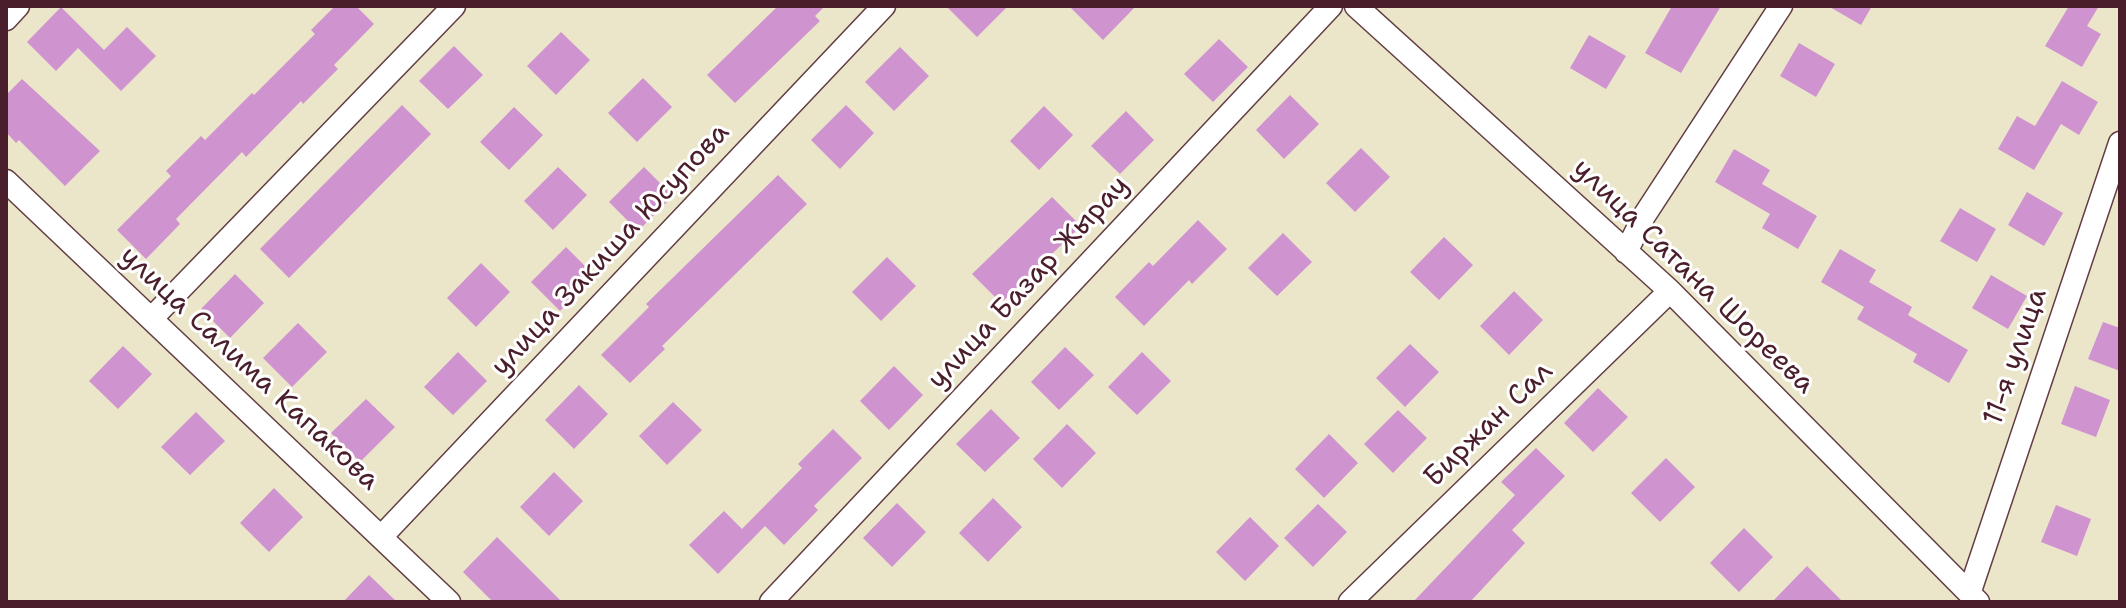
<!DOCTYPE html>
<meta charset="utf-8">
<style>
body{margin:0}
#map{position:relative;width:2126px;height:608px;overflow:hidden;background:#ebe6c9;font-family:"Shantell Sans",sans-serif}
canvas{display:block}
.frame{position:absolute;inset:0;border:8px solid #4a1f2b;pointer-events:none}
</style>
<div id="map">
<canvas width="2126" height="608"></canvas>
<div class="frame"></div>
</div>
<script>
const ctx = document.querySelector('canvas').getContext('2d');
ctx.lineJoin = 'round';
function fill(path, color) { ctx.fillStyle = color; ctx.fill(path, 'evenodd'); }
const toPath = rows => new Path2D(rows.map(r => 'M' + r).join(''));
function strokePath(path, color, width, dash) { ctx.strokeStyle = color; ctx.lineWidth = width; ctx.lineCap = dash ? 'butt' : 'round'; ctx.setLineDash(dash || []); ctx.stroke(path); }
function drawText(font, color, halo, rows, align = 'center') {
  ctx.font = font + ' "Shantell Sans",sans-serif'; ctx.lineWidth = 6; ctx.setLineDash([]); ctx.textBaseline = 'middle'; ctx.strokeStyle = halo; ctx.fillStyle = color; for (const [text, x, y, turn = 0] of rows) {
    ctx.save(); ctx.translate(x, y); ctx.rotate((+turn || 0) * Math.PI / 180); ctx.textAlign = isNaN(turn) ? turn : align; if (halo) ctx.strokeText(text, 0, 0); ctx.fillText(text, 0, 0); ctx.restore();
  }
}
fill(toPath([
 [335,6,356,6,374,24,334,65,338,69,303,104,301,101,246,157,242,152,176,219,180,224,146,259,117,230,171,176,166,171,201,136,205,140,252,93,254,95,315,34,311,30],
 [778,6,825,6,815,16,820,21,735,103,707,75],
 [946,6,1008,6,977,37],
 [1069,6,1136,6,1103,40],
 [1672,6,1721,6,1681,73,1645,53],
 [1828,6,1872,6,1861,25],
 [2069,6,2099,6,2087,26,2101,34,2082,67,2045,46],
 [61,7,104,50,127,27,156,56,121,91,78,48,56,71,27,42],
 [561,32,590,60,556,95,527,66],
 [1589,35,1626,56,1606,89,1570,68],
 [1219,39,1248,67,1213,102,1184,74],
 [1799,43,1835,64,1816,97,1780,76],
 [454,46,483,75,448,109,419,81],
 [900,47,929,76,894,111,865,82],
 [643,78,672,107,637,142,608,113],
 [22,79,100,151,65,186,19,140,16,143,6,132,6,95],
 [2062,81,2098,102,2079,135,2061,124,2034,170,1998,149,2017,116,2035,126],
 [1290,95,1319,124,1284,159,1256,130],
 [402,105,431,134,289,278,260,249],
 [846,105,874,133,840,169,811,140],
 [1044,106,1073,135,1039,170,1010,141],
 [514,107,543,135,509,170,480,142],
 [1126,111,1154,140,1120,174,1091,146],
 [1361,148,1390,177,1355,212,1326,183],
 [1734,149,1770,170,1762,184,1817,216,1798,249,1762,228,1770,214,1715,182],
 [558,167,587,195,553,230,524,201],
 [644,167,673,196,638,231,609,202],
 [778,175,807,204,662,346,665,349,630,383,601,355,649,307,646,304],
 [2027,192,2063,213,2044,246,2008,225],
 [1052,197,1081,226,1001,303,972,274],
 [1960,208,1996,229,1977,262,1940,241],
 [1198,220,1227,249,1192,284,1189,280,1144,326,1115,297,1149,262,1153,266],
 [1283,233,1312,262,1277,296,1248,268],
 [1444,237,1473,265,1439,300,1410,272],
 [566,247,595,276,560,311,531,282],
 [1840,249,1876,270,1869,282,1912,307,1908,315,1968,350,1949,383,1913,362,1917,354,1857,319,1864,307,1821,282],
 [887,257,916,286,881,321,852,292],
 [481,263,510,292,476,327,447,298],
 [235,274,264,303,230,338,201,309],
 [1991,275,2027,296,2008,329,1972,308],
 [1514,291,1543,320,1509,355,1480,326],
 [2103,322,2120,328,2120,371,2088,359],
 [298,323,327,352,292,387,263,358],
 [1410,344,1439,372,1405,407,1376,378],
 [123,346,152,374,118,409,89,381],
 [1065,347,1094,375,1059,410,1031,382],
 [458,352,487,381,453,415,424,387],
 [1142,352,1171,381,1137,415,1108,387],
 [894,366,923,395,889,430,860,401],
 [579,385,608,414,574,449,545,420],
 [2075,386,2110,400,2096,437,2061,424],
 [1598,388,1628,417,1593,452,1564,423],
 [366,399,395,427,360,462,331,433],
 [673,402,702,430,667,465,639,436],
 [991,409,1020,438,985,472,956,444],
 [1398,410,1427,438,1393,473,1364,444],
 [196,412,225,441,190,475,161,447],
 [1067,424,1096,453,1062,488,1033,459],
 [833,429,862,458,814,506,818,510,784,545,765,526,718,574,689,545,724,511,742,529,802,468,798,464],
 [1329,434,1358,463,1324,498,1295,469],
 [1536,448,1565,476,1512,530,1525,543,1470,602,1413,602,1515,495,1501,482],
 [1666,458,1695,487,1660,522,1631,493],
 [554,472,583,501,549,536,520,507],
 [274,488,303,517,269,552,240,523],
 [993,498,1022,527,988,562,959,533],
 [897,503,926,532,892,567,863,538],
 [1318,504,1347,532,1313,567,1284,538],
 [2056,505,2091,519,2077,556,2041,542],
 [1250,517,1279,546,1245,581,1216,552],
 [1744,528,1773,557,1739,592,1710,563],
 [497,537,562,602,493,602,463,572],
 [1807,566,1843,602,1772,602],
 [369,575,397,602,343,602]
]), '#cf93cf');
const minor = toPath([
 [1356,6,1670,291,1978,602],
 [6,19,18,6],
 [6,181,449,602],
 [1626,252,1644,216,1781,6],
 [152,318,454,6],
 [382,536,884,6],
 [1970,591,2120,143],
 [771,602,1331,6],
 [1350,602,1670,291]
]);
strokePath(minor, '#623d43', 25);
strokePath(minor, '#fff', 22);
drawText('28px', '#4a1f2b', '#fff', [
 ["улица Закиша Юсупова",611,250,-47],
 ["улица Сатана Шореева",1693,277,44],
 ["улица Базар Жырау",1029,283,-47],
 ["11-я улица",2016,357,-71],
 ["улица Салима Капакова",249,369,43],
 ["Биржан Сал",1489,425,-44]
]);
</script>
